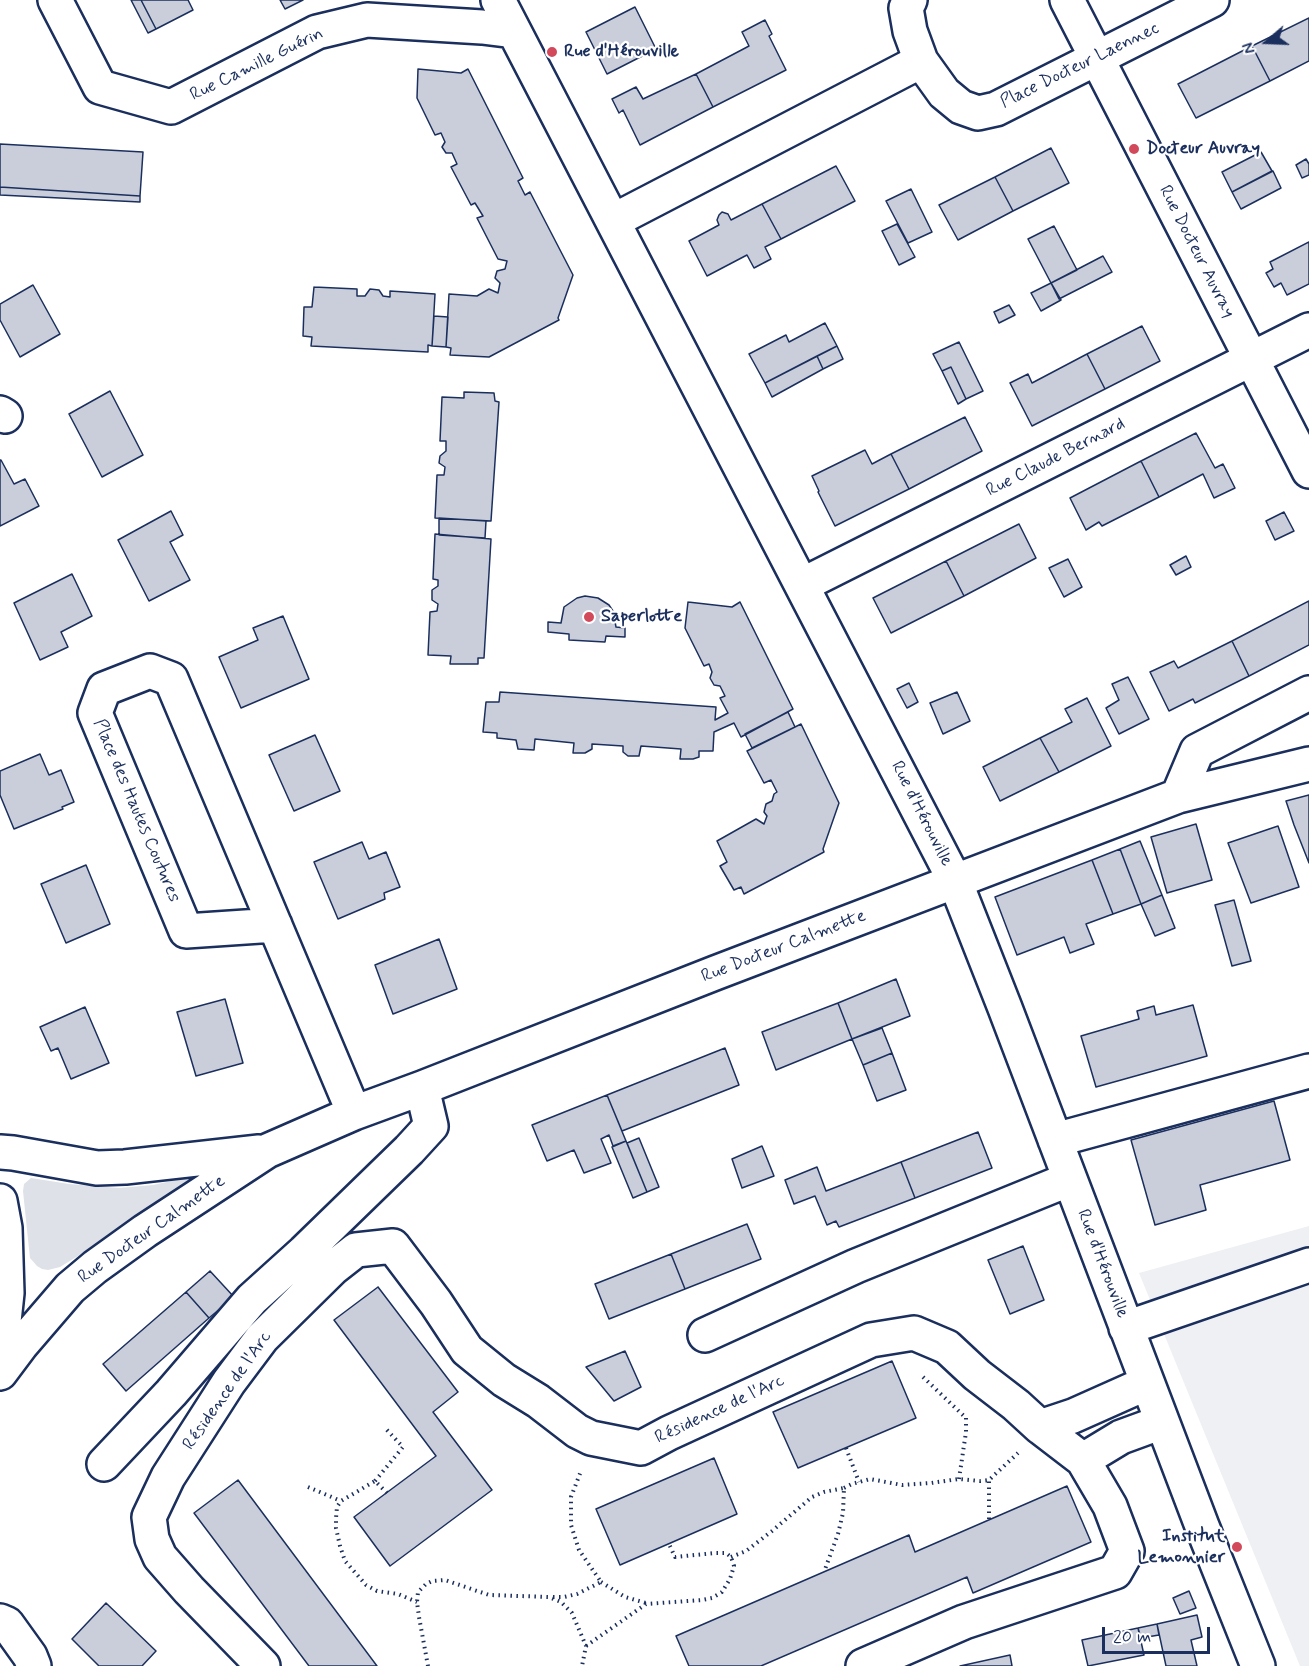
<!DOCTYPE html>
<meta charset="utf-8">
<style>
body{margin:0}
#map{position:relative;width:1309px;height:1666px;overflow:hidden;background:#fff;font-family:Mynerve,sans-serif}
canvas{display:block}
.north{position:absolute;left:1237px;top:12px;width:60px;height:60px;-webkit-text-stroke:4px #fff;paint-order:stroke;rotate:251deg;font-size:16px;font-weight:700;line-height:24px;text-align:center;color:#1b2f5e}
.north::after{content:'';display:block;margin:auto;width:21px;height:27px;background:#1b2f5e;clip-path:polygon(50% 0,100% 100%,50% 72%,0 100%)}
.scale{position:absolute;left:1102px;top:1627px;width:108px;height:27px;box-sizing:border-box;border:3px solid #1b2f5e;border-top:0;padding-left:8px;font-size:18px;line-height:21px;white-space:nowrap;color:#1b2f5e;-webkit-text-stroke:4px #fff;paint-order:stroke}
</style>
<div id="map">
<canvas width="1309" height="1666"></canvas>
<div class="north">N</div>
<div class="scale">20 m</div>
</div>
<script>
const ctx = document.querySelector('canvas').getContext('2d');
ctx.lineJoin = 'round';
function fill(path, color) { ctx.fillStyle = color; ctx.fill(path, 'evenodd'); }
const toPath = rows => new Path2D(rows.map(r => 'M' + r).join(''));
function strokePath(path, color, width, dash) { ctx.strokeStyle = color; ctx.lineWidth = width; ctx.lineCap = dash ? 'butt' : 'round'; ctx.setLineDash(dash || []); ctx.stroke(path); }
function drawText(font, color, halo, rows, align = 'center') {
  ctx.font = font + ' Mynerve,sans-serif'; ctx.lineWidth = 4.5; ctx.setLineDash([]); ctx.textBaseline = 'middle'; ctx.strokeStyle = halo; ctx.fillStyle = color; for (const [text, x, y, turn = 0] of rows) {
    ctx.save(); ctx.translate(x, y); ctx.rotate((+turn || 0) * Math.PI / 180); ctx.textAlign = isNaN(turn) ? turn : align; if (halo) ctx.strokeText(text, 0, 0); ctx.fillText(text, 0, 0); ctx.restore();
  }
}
fill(toPath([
 [1309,1226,1309,1666,1300,1666,1139,1273]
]), '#eff0f4');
fill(toPath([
 [31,1178,69,1184,119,1188,153,1185,181,1179,188,1179,191,1181,156,1208,60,1267,48,1270,42,1269,37,1266,30,1258,29,1249,23,1191,24,1184]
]), '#dee1e7');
const building = toPath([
 [131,0,141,0,156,29,148,33,131,0],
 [141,0,188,0,193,10,156,29,141,0],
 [280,0,303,0,285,9,280,0],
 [635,7,656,49,607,74,586,32,635,7],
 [1309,18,1309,61,1270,81,1252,46,1309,18],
 [765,20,772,34,769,36,786,70,713,107,696,74,749,46,742,32,765,20],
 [1252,46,1270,81,1196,118,1178,84,1252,46],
 [418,69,461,73,468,69,523,178,518,181,525,195,530,192,573,275,558,318,559,320,489,357,450,355,451,348,446,347,449,294,477,296,489,289,498,293,500,283,495,278,497,271,505,269,507,261,498,259,477,218,483,216,475,203,471,205,451,167,457,164,452,153,446,153,442,147,445,142,441,133,435,135,417,98,418,69],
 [696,74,713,107,640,145,623,110,619,113,612,99,636,87,643,99,696,74],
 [0,144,143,152,140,196,0,187,0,144],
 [1051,148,1069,183,1013,211,995,177,1051,148],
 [1261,152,1272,171,1232,192,1222,172,1261,152],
 [1306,159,1309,164,1309,175,1302,178,1296,165,1306,159],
 [836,166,855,201,781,239,762,204,836,166],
 [1273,171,1281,188,1241,209,1232,192,1273,171],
 [995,177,1013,211,958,240,939,205,995,177],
 [0,187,140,196,140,202,0,195,0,187],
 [911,189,932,232,908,243,886,201,911,189],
 [762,204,781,239,765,247,771,259,754,268,747,255,707,276,689,241,719,225,717,220,719,215,722,212,728,214,731,220,762,204],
 [897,224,915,257,899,265,882,231,897,224],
 [1054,226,1077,270,1051,283,1028,239,1054,226],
 [1309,242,1309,284,1287,295,1281,283,1274,287,1266,273,1273,269,1270,262,1309,242],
 [1103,256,1112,272,1059,299,1051,283,1103,256],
 [1051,283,1061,300,1041,311,1031,293,1051,283],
 [33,285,60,334,20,357,0,320,0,304,33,285],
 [314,287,357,289,357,296,365,296,370,289,379,290,383,296,390,297,390,291,435,294,432,346,428,345,428,352,311,346,312,337,303,336,304,307,312,307,314,287],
 [1009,305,1015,315,999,323,994,312,1009,305],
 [434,316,448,317,446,347,432,346,434,316],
 [825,323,837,346,765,383,749,354,786,335,789,342,825,323],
 [1142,326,1160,361,1105,389,1087,354,1142,326],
 [959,342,983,391,966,399,951,367,942,371,933,354,959,342],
 [837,346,843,359,823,369,817,356,837,346],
 [1087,354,1105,389,1032,426,1010,383,1028,374,1032,383,1087,354],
 [817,356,823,369,772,397,765,383,817,356],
 [951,367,966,399,958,404,942,371,951,367],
 [110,391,143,455,102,477,69,414,110,391],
 [464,392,494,393,495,401,499,402,491,521,435,518,437,475,444,475,445,467,439,463,440,456,446,451,446,441,440,441,442,397,464,398,464,392],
 [965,417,982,451,909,489,891,454,965,417],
 [1196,433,1215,468,1223,464,1235,488,1214,498,1203,474,1159,497,1141,461,1196,433],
 [865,450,872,464,891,454,909,489,835,526,818,492,819,491,812,476,865,450],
 [0,460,1,460,14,484,25,479,39,506,0,526,0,460],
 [1141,461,1159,497,1102,526,1099,522,1086,530,1070,498,1141,461],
 [171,511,183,535,170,542,190,580,149,601,118,540,171,511],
 [1284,512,1294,531,1275,540,1266,521,1284,512],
 [439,518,486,521,485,538,439,535,439,518],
 [1019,524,1036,558,964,596,946,561,1019,524],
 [435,534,491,539,484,658,478,658,478,664,450,664,451,656,428,655,430,612,437,611,438,604,432,600,432,590,438,586,438,580,433,579,435,534],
 [1186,556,1191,567,1176,575,1170,565,1186,556],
 [1068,559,1082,587,1064,597,1049,568,1068,559],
 [946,561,964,596,891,633,873,598,946,561],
 [72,574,92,616,61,632,68,647,40,660,14,603,72,574],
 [585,596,598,598,609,605,613,611,616,627,625,628,625,637,606,636,605,642,569,640,569,634,548,632,548,622,561,623,564,607,577,598,585,596],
 [1309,601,1309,645,1249,676,1232,641,1309,601],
 [688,602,732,607,740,602,793,709,741,737,734,723,714,732,713,751,699,751,699,757,693,759,680,759,681,749,641,746,639,756,628,756,623,752,623,746,592,744,592,749,585,753,573,753,574,743,535,739,534,750,518,749,516,740,497,738,497,733,483,732,486,702,499,702,500,692,716,707,715,720,728,713,720,698,725,696,720,686,714,685,710,678,712,672,709,664,704,666,685,628,688,602],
 [283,616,309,679,241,708,219,657,258,640,253,628,283,616],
 [1232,641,1249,676,1195,703,1193,699,1169,711,1150,672,1174,661,1178,668,1232,641],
 [1128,677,1149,719,1119,734,1106,708,1119,700,1112,684,1128,677],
 [909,683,918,702,907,708,897,689,909,683],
 [957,692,970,721,943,734,930,703,957,692],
 [1087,698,1111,746,1059,772,1040,738,1072,722,1065,709,1087,698],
 [788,712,795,727,752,748,745,734,788,712],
 [801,724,839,803,823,849,824,852,744,894,741,887,734,890,720,866,727,862,717,841,756,819,764,824,767,816,764,812,766,804,772,801,774,794,777,792,771,780,764,783,747,751,801,724],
 [315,735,340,791,294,811,269,755,315,735],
 [1040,738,1059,772,1000,801,983,767,1040,738],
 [40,754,49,775,61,770,74,802,62,807,63,809,14,829,0,795,0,771,40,754],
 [1309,795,1309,863,1294,825,1286,801,1309,795],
 [1196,824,1212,880,1167,893,1151,837,1196,824],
 [1278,826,1299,887,1251,903,1228,843,1278,826],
 [1140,841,1162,895,1141,904,1120,849,1140,841],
 [362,842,369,859,386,852,400,887,384,893,385,899,338,919,314,862,362,842],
 [1120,849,1141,904,1113,914,1092,860,1120,849],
 [1092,860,1113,914,1086,924,1094,944,1070,953,1064,937,1017,955,995,897,1092,860],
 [86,865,110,924,66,943,41,884,86,865],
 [1162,895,1175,928,1155,936,1141,904,1162,895],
 [1234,900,1251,961,1232,966,1215,905,1234,900],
 [439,939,457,989,393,1014,375,965,439,939],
 [896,979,910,1016,852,1039,838,1003,896,979],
 [225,999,243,1063,196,1076,177,1012,225,999],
 [838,1003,852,1039,776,1070,762,1032,838,1003],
 [1193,1005,1207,1056,1096,1087,1081,1036,1139,1019,1137,1011,1154,1006,1156,1015,1193,1005],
 [85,1007,109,1063,71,1079,58,1048,51,1051,40,1027,85,1007],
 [882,1028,892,1053,863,1065,852,1039,882,1028],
 [725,1048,739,1085,622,1131,607,1095,725,1048],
 [892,1053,906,1090,877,1101,863,1065,892,1053],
 [607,1095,626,1141,613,1146,609,1135,601,1139,611,1163,584,1173,574,1150,547,1161,532,1125,607,1095],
 [1274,1101,1290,1160,1200,1185,1206,1210,1155,1225,1131,1140,1274,1101],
 [978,1132,992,1168,915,1198,901,1162,978,1132],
 [639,1138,659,1187,647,1192,627,1143,639,1138],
 [626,1141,647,1192,633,1198,612,1147,626,1141],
 [762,1146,774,1176,742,1188,732,1159,762,1146],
 [901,1162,915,1198,839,1227,836,1221,827,1225,815,1196,794,1204,785,1180,817,1167,826,1191,901,1162],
 [747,1224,761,1259,685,1289,671,1254,747,1224],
 [1023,1246,1044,1300,1010,1314,988,1260,1023,1246],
 [671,1254,685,1289,609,1319,595,1284,671,1254],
 [210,1271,234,1297,209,1318,186,1292,210,1271],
 [378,1287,458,1392,433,1412,492,1490,390,1566,354,1517,436,1456,334,1320,378,1287],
 [186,1292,209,1318,126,1391,103,1364,186,1292],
 [625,1351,641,1387,614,1401,586,1367,625,1351],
 [892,1361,916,1418,798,1468,773,1412,892,1361],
 [714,1458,737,1514,620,1565,596,1509,714,1458],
 [238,1480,377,1666,309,1666,194,1513,238,1480],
 [1067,1486,1091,1542,973,1593,967,1577,761,1666,689,1666,676,1636,909,1535,915,1552,1067,1486],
 [1189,1591,1196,1608,1180,1614,1173,1598,1189,1591],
 [106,1603,156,1651,142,1666,99,1666,72,1639,106,1603],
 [1197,1615,1202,1637,1191,1640,1197,1666,1166,1666,1157,1624,1197,1615],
 [1157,1624,1159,1635,1141,1638,1138,1628,1157,1624],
 [1138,1628,1144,1655,1088,1666,1082,1640,1138,1628],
 [1010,1655,1012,1666,960,1666,1010,1655]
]);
fill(building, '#caceda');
strokePath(building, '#1b2f5e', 1.5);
const minor = toPath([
 [55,0,100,87,171,107,317,32,367,20,482,27,514,31],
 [498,0,955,881,1005,1008,1202,1526,1258,1666],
 [910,0,906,8,910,31,921,61,944,93,961,107,978,113,996,109,1212,0],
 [1067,0,1309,471],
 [613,221,921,61],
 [0,413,5,416],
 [802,585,1309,330],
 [1178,796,1197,751,1309,693],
 [275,925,186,931,95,713,104,689,150,671,171,679,354,1113],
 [1055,1140,1309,1071],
 [0,1152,13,1153,97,1168,125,1167,259,1152],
 [0,1201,5,1228,7,1293,0,1359],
 [1126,1328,1309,1265],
 [705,1335,856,1266,1070,1179],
 [0,1373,21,1345,70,1288,95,1267,145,1231,267,1151,354,1113,422,1088,715,973,1178,796,1309,764],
 [1083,1460,1121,1437,1162,1422],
 [104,1464,171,1393,252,1299,304,1252,409,1150,431,1126,422,1088],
 [0,1621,7,1624,30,1656,34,1666],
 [263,1666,189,1590,160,1557,152,1539,149,1517,168,1477,229,1382,262,1338,333,1268,356,1250,393,1246,436,1303,467,1350,504,1380,538,1401,577,1431,591,1438,641,1448,669,1433,871,1340,914,1333,947,1347,977,1375,1016,1405,1040,1427,1073,1416,1147,1383],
 [863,1666,964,1622,1115,1572,1127,1551,1110,1506,1083,1460,1040,1427]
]);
strokePath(minor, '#1b2f5e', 38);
strokePath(toPath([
 [923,1377,966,1418],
 [846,1448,859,1482],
 [959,1479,966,1432,966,1418],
 [375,1481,403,1447,386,1429],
 [308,1487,341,1501],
 [844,1488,852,1484,870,1479,902,1485,931,1483,959,1479,980,1481,989,1480,1018,1453],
 [387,1493,375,1481,341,1501,337,1507,336,1518,336,1528,340,1546,345,1561,366,1585,377,1591,398,1594,417,1602],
 [989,1519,989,1480],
 [731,1557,746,1551,772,1531,812,1497,824,1492,844,1488,843,1513,838,1534,824,1572],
 [601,1582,625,1597,646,1603],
 [553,1597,564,1597,577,1594,601,1582,579,1550,571,1525,571,1497,581,1471],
 [586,1646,646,1604,702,1600,712,1598,722,1592,730,1579,734,1566,731,1557,726,1553,715,1553,675,1557,669,1544],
 [428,1666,419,1617,417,1602,418,1592,426,1584,432,1581,445,1580,489,1595,549,1597,561,1602,572,1613,586,1646,582,1666]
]), '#1b2f5e', 4, [1.5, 4.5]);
strokePath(minor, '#fff', 33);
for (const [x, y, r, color] of [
 [552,52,6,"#d1495b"],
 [1134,149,6,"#d1495b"],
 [589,617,6,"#d1495b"],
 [1237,1547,6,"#d1495b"]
]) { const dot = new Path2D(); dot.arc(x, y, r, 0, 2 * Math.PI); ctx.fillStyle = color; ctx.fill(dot); strokePath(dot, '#fff', 2); }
drawText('bold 18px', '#1b2f5e', '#fff', [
 ["Rue d'Hérouville",564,52],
 ["Docteur Auvray",1146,149],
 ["Saperlotte",601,617],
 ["Institut",1225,1537,"right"],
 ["Lemonnier",1225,1558,"right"]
], 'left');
drawText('18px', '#1b2f5e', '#fff', [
 ["Rue Camille Guérin",257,65,-26],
 ["Place Docteur Laennec",1080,66,-26],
 ["Rue Docteur Auvray",1196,252,63],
 ["Rue Claude Bernard",1056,458,-27],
 ["Place des Hautes Coutures",136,811,67],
 ["Rue d'Hérouville",921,814,63],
 ["Rue Docteur Calmette",784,947,-21],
 ["Rue Docteur Calmette",152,1230,-35],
 ["Rue d'Hérouville",1102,1264,69],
 ["Résidence de l'Arc",228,1391,-55],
 ["Résidence de l'Arc",720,1410,-25]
]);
</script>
